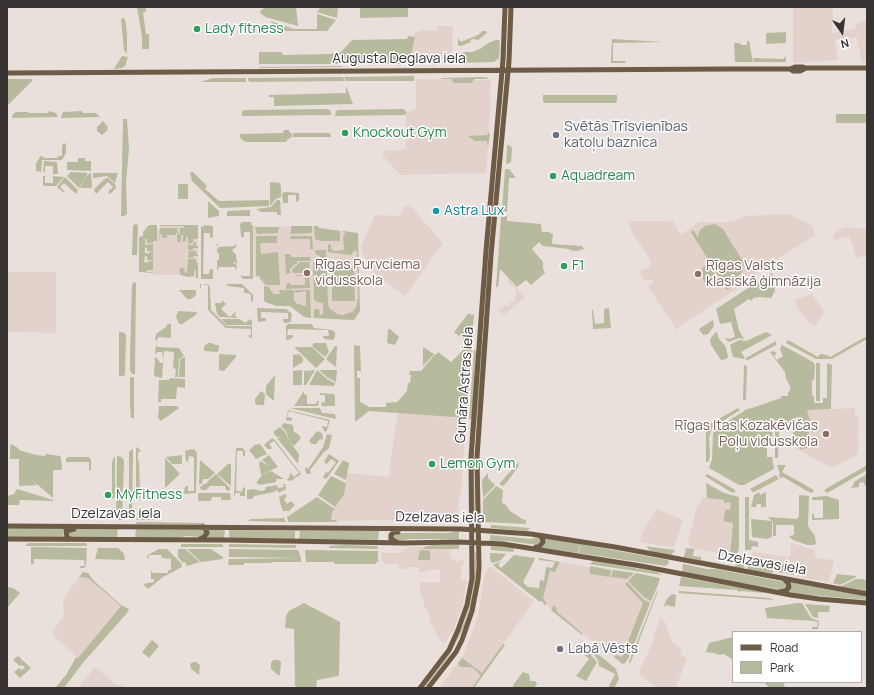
<!DOCTYPE html>
<meta charset="utf-8">
<style>
body{margin:0}
#map{position:relative;width:874px;height:695px;overflow:hidden;background:#e9e0dc;font-family:Manrope,sans-serif}
canvas{display:block}
.frame{position:absolute;inset:0;border:8px solid #373332;pointer-events:none}
.legend{position:absolute;left:732px;top:631px;width:130px;height:52px;box-sizing:border-box;background:#fff;border:1px solid #afadad;margin:0;padding:5px 7px;list-style:none;font-size:12px;color:#373332}
.legend li{display:flex;align-items:center;gap:8px;height:20px}
.legend b{width:20px;border:1px solid #afadad}
.north{position:absolute;left:822px;top:12px;width:40px;height:40px;-webkit-text-stroke:3px #fff;paint-order:stroke;rotate:166deg;font-size:11px;font-weight:700;line-height:16px;text-align:center;color:#373332}
.north::after{content:'';display:block;margin:auto;width:14px;height:18px;background:#373332;clip-path:polygon(50% 0,100% 100%,50% 72%,0 100%)}
</style>
<div id="map">
<canvas width="874" height="695"></canvas>
<div class="frame"></div>
<ul class="legend">
<li><b style="height:5px;background:#6d5b45"></b>Road</li>
<li><b style="height:11px;background:#b7ba9d"></b>Park</li>
</ul>
<div class="north">N</div>
</div>
<script>
const ctx = document.querySelector('canvas').getContext('2d');
ctx.lineJoin = 'round';
function fill(path, color) { ctx.fillStyle = color; ctx.fill(path, 'evenodd'); }
const toPath = rows => new Path2D(rows.map(r => 'M' + r).join(''));
function strokePath(path, color, width, dash) { ctx.strokeStyle = color; ctx.lineWidth = width; ctx.lineCap = dash ? 'butt' : 'round'; ctx.setLineDash(dash || []); ctx.stroke(path); }
function drawText(font, color, halo, rows, align = 'center') {
  ctx.font = font + ' Manrope,sans-serif'; ctx.lineWidth = 3; ctx.setLineDash([]); ctx.textBaseline = 'middle'; ctx.strokeStyle = halo; ctx.fillStyle = color; for (const [text, x, y, turn = 0] of rows) {
    ctx.save(); ctx.translate(x, y); ctx.rotate((+turn || 0) * Math.PI / 180); ctx.textAlign = isNaN(turn) ? turn : align; if (halo) ctx.strokeText(text, 0, 0); ctx.fillText(text, 0, 0); ctx.restore();
  }
}
fill(toPath([
 [793,7,833,7,832,33,855,29,856,24,867,20,867,62,861,63,860,53,856,37,835,40,838,60,793,63],
 [437,26,453,26,452,57,443,58,441,60,420,59,420,54,411,54,415,33,422,30,437,31],
 [416,79,491,80,489,136,486,173,400,175,383,156,383,151,403,150,406,148,406,113,416,108],
 [408,206,411,207,443,243,405,296,368,269,361,246,375,215,399,216,404,207],
 [789,214,812,226,815,235,759,271,756,276,676,329,649,288,649,284,653,284,653,280,644,280,639,272,650,266,651,261,632,232,628,223,631,221,669,221,669,222,673,221,681,235,698,222,733,222,745,216],
 [160,226,184,226,184,228,198,229,198,270,196,271,196,276,188,277,181,275,153,275,153,272,146,272,147,246,145,245,145,231,160,229],
 [318,226,319,228,358,233,360,311,354,320,309,318,304,317,290,306,277,306,265,302,264,300,264,285,259,279,259,277,254,277,253,227],
 [848,227,867,229,867,255,856,258,850,236,834,240,833,234,840,229],
 [7,272,56,272,56,333,7,332],
 [508,278,525,297,504,315,499,311,504,306,509,306,510,302,515,302,516,290,507,281],
 [812,294,824,312,815,326,807,321,797,307,795,300],
 [794,400,807,410,855,408,855,417,859,417,858,454,832,468,793,447],
 [398,412,430,415,431,416,466,418,461,494,460,494,457,522,381,520,330,521,331,512,344,495,347,473,389,477,392,450],
 [701,497,732,502,730,510,726,510,726,507,723,520,733,523,729,555,692,548,688,543,697,506,700,504],
 [657,509,683,520,674,548,640,542,643,531],
 [791,543,814,550,815,558,834,560,829,582,796,577,801,569,749,561,752,552,790,557],
 [407,547,424,547,424,549,451,549,451,559,455,559,455,561,464,560,464,564,461,567,461,580,467,580,462,607,453,631,443,644,436,634,430,621,429,612,427,612,427,608,424,608,424,599,421,598,420,589,420,582,440,582,440,570,426,570,426,572,419,572,419,567,406,567,405,569,399,569,399,564,385,564,381,559,381,553,401,553,401,550,407,549],
 [560,562,660,579,631,653,624,664,622,664,552,610,541,600,550,571,555,572],
 [489,567,491,567,534,601,472,688,439,688,463,656,478,616,484,577],
 [79,577,88,578,121,606,78,658,54,636,53,633,55,628,64,616,63,599],
 [660,618,665,622,668,629,668,632,672,642,682,649,680,654,687,659,676,687,658,688,640,675,639,672,654,639,653,638],
 [95,667,117,685,121,685,125,688,77,688]
]), '#e3d2cc');
fill(toPath([
 [137,7,146,7,146,12,143,12,146,34,149,34,149,49,142,49,142,37],
 [266,7,296,7,298,26,269,18,267,18,260,13,261,10],
 [321,7,338,7,337,18,317,12],
 [360,7,408,7,408,17,360,18],
 [317,14,336,20,327,31,280,31,270,21,294,29,317,29],
 [123,18,125,19,127,33,127,54,124,50,121,19],
 [483,31,486,31,487,33,478,40,473,39,470,40,471,42,461,46,458,45,458,38,461,42,463,41,478,35],
 [786,32,786,43,766,44,766,33],
 [408,36,415,37,409,64,392,64,392,62,389,63,389,64,259,64,259,52,281,52,283,55,330,54,341,52,352,40,407,39],
 [612,39,664,42,663,42,613,43,613,61,625,61,626,63,611,63],
 [496,40,499,40,500,42,499,58,494,62,457,63,457,59,460,54,465,52,472,52,480,49,490,42],
 [747,41,749,41,753,62,735,62,734,43,740,43,741,45,747,45],
 [122,56,128,57,125,66,122,68,114,69],
 [786,56,786,62,754,62,753,58,783,59],
 [342,66,342,67,260,68,258,67],
 [414,76,414,81,346,81,344,77],
 [343,77,345,81,250,82,250,81,248,81,248,78],
 [482,77,489,78,487,79,475,79,471,83,454,83,451,79,441,79,441,78],
 [213,78,246,78,246,82,200,82],
 [7,79,32,79,33,80,7,106],
 [346,86,353,104,274,106,274,97,269,97,269,95,346,93],
 [543,95,617,95,617,100,616,103,544,103,543,101],
 [328,109,331,112,331,115,242,116,242,111,246,110],
 [403,109,407,112,405,115,335,116,336,111,339,110],
 [49,111,56,113,58,117,12,118,13,114,16,112,28,112,29,113,48,113],
 [82,111,83,113,96,113,100,117,61,118,63,112],
 [836,114,867,114,867,123,836,123],
 [123,119,127,119,129,149,126,182,127,214,124,216,121,216],
 [103,121,108,127,107,128,108,130,102,135,97,131,97,127],
 [284,130,289,130,290,133,292,133,292,137,288,139,286,142,246,142,242,140,240,137,240,134,283,133],
 [293,133,330,133,331,137,293,137],
 [488,133,490,133,488,148,487,141,475,141,468,136,487,135],
 [66,143,66,153,62,160,42,160,41,172,36,171,36,163,41,156,43,156,43,158,57,158,59,156,62,156,62,145],
 [507,145,511,146,512,149,511,162,507,164,506,164],
 [78,158,85,158,85,161,91,161,91,171,67,170,67,162,78,162],
 [44,161,57,162,58,174,53,174,53,166,45,166,45,172,43,172],
 [505,169,509,169,516,178,509,178,507,212,502,210],
 [71,172,88,173,79,188,67,176],
 [190,172,193,172,207,186,205,189,219,201,269,200,269,206,220,208,192,181],
 [90,173,91,173,92,188,80,188,85,178],
 [93,173,118,173,115,183,107,176,93,178],
 [43,176,45,176,45,183,53,183,53,176,64,177,56,186,44,186,43,185],
 [65,177,78,190,76,194,64,183,60,187,65,192,64,193,57,187],
 [106,178,108,178,115,184,116,188,110,194,108,192,113,187,108,182,96,194,94,189],
 [270,182,280,183,281,188,281,197,276,199,270,206],
 [178,184,188,184,188,199,178,199],
 [284,192,299,193,299,200,296,202,296,195,288,195,288,203,283,203,282,194],
 [277,200,280,200,281,215,277,215,277,212,261,212,256,209,271,207],
 [208,201,219,211,219,216,208,218],
 [250,210,250,216,227,216,227,211],
 [507,216,507,221,541,224,542,232,550,232,550,233,553,234,552,244,582,246,584,249,577,251,569,250,569,249,543,246,539,242,532,249,543,262,543,269,545,273,531,285,526,280,517,287,500,269,498,287,496,287,501,217],
 [242,222,253,222,251,223,251,225,253,225,253,279,243,279,241,277,241,276,250,276,250,232,244,232,244,237,241,237,240,224],
 [135,224,137,224,138,228,137,255,132,255,133,226],
 [715,224,723,229,744,263,742,272,738,277,730,280,724,279,730,288,727,290,691,232,693,230,698,237,700,230,705,226],
 [149,225,157,225,157,241,153,241,153,243,147,243,147,239,145,239,145,245,153,244,153,251,147,251,147,248,145,247,145,253,149,254,149,252,153,252,153,260,147,260,147,256,145,256,144,262,149,263,149,261,153,261,153,270,147,270,146,272,153,272,153,273,139,272,139,237,143,236,143,232],
 [160,225,198,225,198,279,196,278,196,270,194,271,194,276,188,277,181,275,179,270,181,268,184,268,185,273,187,272,188,259,196,259,196,263,198,263,198,256,193,256,193,258,188,258,189,251,196,251,196,254,198,254,198,248,193,248,193,250,188,250,188,245,192,245,194,244,194,242,196,242,196,246,198,246,198,239,193,239,193,243,188,244,188,237,186,237,186,241,183,242,183,235,181,235,181,242,177,242,177,234,180,234,180,228,184,228,184,226,160,226,160,228,177,228,177,231,179,232,179,233,176,233,175,235,167,235,167,238,162,238,162,235,160,234,159,241],
 [204,225,213,226,213,237,210,238,210,233,204,233,203,274,209,274,210,269,213,269,213,279,201,279,201,226,203,227],
 [291,226,312,226,312,233,291,234],
 [314,226,318,226,319,228,340,231,340,241,320,241,315,239],
 [255,227,279,227,278,233,257,234],
 [343,231,358,233,360,311,354,320,314,318,314,309,319,309,320,315,323,314,323,303,317,302,314,300,313,263,316,261,321,260,320,256,316,254,315,250,326,250,328,303,329,308,337,314,343,315,352,312,356,307,358,297,357,251,354,251,351,255,328,252,328,245,331,244,331,249,334,251,344,250,343,236,346,233,343,232],
 [256,236,277,236,277,243,261,243,260,244,261,254,278,252,280,285,266,285,260,278,260,276,256,276],
 [291,236,312,236,313,249,310,249,310,239,290,239],
 [218,243,218,247,235,246,235,243,236,244,236,247,232,250,236,255,237,264,234,262,233,263,237,265,236,271,235,267,219,267,217,271,217,266,219,265,217,265,217,260,219,260,219,254,217,252,220,251,217,252,217,248,220,249,217,246,217,244],
 [285,254,290,254,291,257,310,257,311,261,297,261,297,264,293,265,293,267,290,268,290,273,286,274],
 [300,262,309,262,310,271,309,273,293,273,292,270],
 [707,265,719,280,717,284,716,282,704,282,703,280,702,269,703,267],
 [332,266,354,266,355,301,332,301],
 [771,273,773,275,775,291,771,298,760,297,753,298,752,301,749,299,734,309,739,330,744,339,739,338,729,342,725,339,728,338,729,339,735,337,731,322,720,324,716,309],
 [296,275,309,275,310,288,286,289,287,283,290,283,290,285,305,285,305,276,296,276],
 [136,282,135,374,132,374,130,371,130,355,132,285,133,283],
 [200,284,208,284,210,287,211,310,227,326,252,326,252,337,249,338,249,335,251,335,251,329,226,328,208,310,208,285,201,284,201,288,200,288],
 [223,284,242,284,253,295,253,301,251,302,251,295,249,294,249,293,244,293,244,288,227,286,227,284],
 [264,286,269,287,273,294,280,294,279,290,294,290,294,300,297,304,300,304,301,305,306,306,306,291,295,293,295,290,310,290,311,318,304,317,290,306,277,306,265,302,264,300],
 [179,290,196,290,196,295,191,299,187,299],
 [222,300,226,304,221,309,230,317,235,312,236,313,235,315,237,318,220,317,217,314,215,303,222,303],
 [257,308,286,309,292,314,291,322,284,323,283,320,283,319,288,319,288,313,261,312,261,318,266,318,266,321,258,322],
 [608,308,609,309,611,328,593,329,592,310,593,310,595,324,604,323,604,309],
 [178,311,196,312,197,314,182,324,179,324,176,317],
 [468,314,474,315,471,345,454,332],
 [221,319,240,319,245,323,250,319,252,321,252,325,227,325],
 [713,320,714,326,708,334,703,335,699,329],
 [167,324,171,324,171,338,158,337,157,341,155,339,156,334,167,326],
 [288,324,312,324,313,327,314,328,332,330,335,332,335,337,333,340,324,339,323,336,329,336,328,330,288,329,287,335,293,335,293,337,291,339,286,340,286,326],
 [388,329,390,329,399,337,395,345,387,343],
 [119,332,123,332,126,335,125,374,124,376,119,376],
 [716,332,717,332,719,339,726,347,728,357,726,359,721,360,711,345,710,339],
 [766,332,772,335,741,352,745,358,744,359,733,357,730,345,739,340,746,341],
 [867,336,867,339,832,359,816,359,786,343,788,340,818,357,820,354,827,355,830,357],
 [776,341,776,345,748,360,746,360,746,358],
 [482,342,484,342,474,449,475,521,474,521,473,449],
 [208,343,212,343,215,345,219,345,218,352,204,351,204,346],
 [314,343,326,343,329,352,325,357,312,346],
 [156,345,157,347,179,348,184,356,179,359,178,377,175,377,176,369,173,368,174,352,164,351,162,378,154,376,155,357,158,359,160,363,163,363,163,358,162,352,157,352,157,354,155,354],
 [354,345,360,346,361,371,357,371,357,378,360,378,360,402,369,407,386,407,386,403,397,402,407,391,408,383,410,383,411,375,409,375,410,371,421,371,435,354,436,355,438,352,451,362,466,347,472,349,466,418,369,411,355,422],
 [782,345,813,362,815,365,814,380,812,380,812,395,814,396,814,403,823,403,823,398,827,398,827,363,832,365,831,409,807,410,810,421,808,448,801,449,794,446,793,426,780,427,780,421,773,421,772,442,767,443,767,457,772,457,774,469,744,485,739,485,709,468,712,459,713,433,716,429,747,409,752,408,781,398,781,396,788,396,788,392,790,391,790,386,786,379,785,372,770,352,773,351,777,353,774,356,777,360,783,356,780,349],
 [335,346,337,346,336,367,326,359],
 [294,347,312,347,325,359,316,368],
 [423,347,434,354,423,366],
 [474,349,477,353,472,418,469,420],
 [219,354,236,355,236,357,224,371,219,370],
 [299,354,303,358,303,362,293,368,293,355],
 [185,357,185,377,179,377,180,359],
 [816,363,820,363,820,401,816,401],
 [744,365,747,366,746,400,743,400],
 [302,370,302,385,293,385,293,371],
 [315,370,306,385,304,385,304,371],
 [317,370,327,379,335,383,334,386,309,385],
 [319,370,337,370,336,382,328,378],
 [275,375,274,401,266,394,266,386],
 [131,377,134,377,134,418,131,418,130,405,130,379],
 [170,378,185,379,185,388,177,387,176,399,161,399,161,402,158,402,159,380,169,380],
 [261,391,265,394,264,405,257,405,255,403,255,399],
 [304,391,304,394,307,395,307,404,316,404,317,401,319,401,318,406,294,406],
 [320,393,334,394,335,397,335,406,322,406,321,403,325,402,325,395,320,395],
 [159,406,176,406,179,408,161,421,158,418],
 [290,408,320,408,322,413,335,414,336,418,335,419],
 [738,408,740,410,713,427,711,431,709,438,710,457,708,462,706,462,706,428,709,428,705,425,704,421,708,425],
 [288,410,330,420,327,430,326,432,324,431,322,427,322,426,327,427,328,421,289,411,287,417,292,418,292,420,290,421,286,420],
 [284,423,293,425,294,432,298,434,301,438,294,446,289,441,286,431,281,426],
 [280,427,285,432,289,441,299,454,298,464,277,438,283,437,277,437,274,434,274,431],
 [779,427,778,458,775,458,775,428],
 [317,431,322,433,323,437,322,440,320,439,316,444,312,444,309,441],
 [327,434,332,435,329,448,327,450,324,452,310,470,311,474,307,474,305,471,305,469,306,467,308,469,323,447],
 [272,438,275,440,301,474,291,481,287,480,287,479,289,478,290,474,291,473,294,477,299,473,274,441,269,444,272,448,271,449,268,449,264,445],
 [11,444,18,448,19,450,36,455,45,456,46,454,60,456,61,458,62,470,53,470,53,498,31,479,37,485,19,486,19,459,10,459,10,447],
 [258,444,261,445,267,454,256,459,249,450,255,445],
 [136,447,141,450,138,453,138,460,139,462,140,491,138,492,141,495,138,501,136,499],
 [236,448,243,448,245,451,245,456,243,456,243,451,237,451,236,491,242,492,243,487,245,488,245,496,240,496,240,493,235,493,235,496,234,496],
 [132,449,133,449,132,518,129,519,129,452],
 [194,449,197,453,196,493,183,494,185,487,187,486,188,486,188,491,194,491,194,457,189,456,188,462,186,461,185,451,187,450],
 [329,454,339,461,327,478,325,479,323,477,326,472,328,473,336,462,331,459,327,464,325,463,324,461],
 [182,455,182,464,172,464,166,457],
 [269,455,278,467,261,475,259,463,261,461,270,467,262,460],
 [117,456,122,457,124,461,122,520,119,520,116,517],
 [68,457,89,457,91,460,91,470,86,471,89,470,89,462,66,462,66,458],
 [114,457,115,458,115,497,112,499,112,462],
 [165,458,180,474,165,488],
 [200,460,215,473,208,479,203,479,202,483,199,485],
 [343,460,349,463,346,480,334,474],
 [519,462,518,467,507,482,503,486,499,484],
 [228,464,231,464,231,486,217,474],
 [777,465,786,465,782,472,814,490,812,493,807,491,783,477,780,478,779,475,780,473],
 [867,465,867,470,829,492,827,493,824,490],
 [271,471,284,479,276,479,276,482,260,485,256,483,262,475],
 [488,473,488,478,495,485,483,498,482,480],
 [216,474,230,488,230,491,226,490,225,486,210,486,206,490,201,490,200,487,204,484,207,483,208,481],
 [707,474,732,488,736,491,733,493,731,492,705,476],
 [867,474,867,488,863,482,859,483,859,487,850,488,853,486,854,482],
 [776,475,779,479,754,492,753,492,750,489],
 [331,476,346,483,344,495,335,507,318,495],
 [706,483,724,493,739,497,739,549,737,554,730,553,733,523,723,521,726,507,726,510,730,510,731,503,727,502,726,503,724,503,724,500,707,498],
 [283,484,285,484,286,489,279,493,277,490,274,492,254,496,252,499,247,499,247,490,253,489,261,491,265,490,266,487,277,485,278,488,284,487],
 [496,486,503,490,502,503,505,504,510,511,522,519,526,520,526,524,485,522,483,521,483,500],
 [17,489,53,500,53,501,20,500,19,505,7,505,7,496,14,494],
 [759,492,760,495,766,492,766,507,761,507,761,504,757,504,756,507,751,507,754,495],
 [198,493,230,493,231,500,221,500,221,497,212,497,211,501,198,501],
 [285,494,287,496,284,499,287,504,291,501,295,505,289,511,283,511,281,506,279,497],
 [799,495,809,496,808,526,815,536,816,544,812,545,807,545,793,540,789,536,794,535,794,525,776,525,776,536,773,536,773,522,768,517,797,519,799,516],
 [827,496,839,500,839,519,812,520,812,514,814,514,814,518,823,518,823,500,812,500,812,498,814,497],
 [317,497,335,509,332,512,331,520,336,520,337,522,288,522,287,517],
 [745,497,749,497,749,540,758,542,758,547,752,546,751,550,745,550],
 [145,508,153,515,153,520,136,520,139,514],
 [284,518,286,522,248,521,251,519],
 [751,519,772,521,772,537,767,539,752,537],
 [137,522,206,523,202,525,136,524],
 [491,525,530,528,527,531,491,528],
 [7,528,69,528,63,531,64,538,7,537],
 [91,528,118,528,117,538,71,537,67,532,70,530],
 [136,529,203,530,205,532,201,537,186,536,178,538,135,538],
 [208,529,225,529,224,539,207,538,209,534],
 [229,530,295,531,295,539,229,538],
 [300,531,379,531,378,540,299,539],
 [459,531,459,539,410,539,396,541,393,537,394,535,397,533,448,533],
 [490,535,531,539,537,537,541,539,541,541,538,545,508,541,490,541],
 [544,538,580,544,578,553,542,548,545,542],
 [28,543,86,543,87,544,87,546,25,546],
 [181,544,222,544,224,547,181,547],
 [229,544,281,545,296,545,296,548,229,547],
 [580,544,668,560,669,563,665,566,579,553],
 [345,545,377,546,378,549,329,548,329,546],
 [433,545,459,545,459,549,423,549,424,547],
 [493,545,509,546,514,549,513,552,491,550,491,546],
 [647,546,652,547,675,550,671,555,663,555,649,550,647,547],
 [31,547,87,548,86,566,84,568,80,568,80,566,85,566,84,560,34,559,34,564,31,564],
 [98,548,118,548,124,554,125,560,95,559],
 [686,548,694,549,693,556,701,557,701,560,735,567,736,563,743,564,745,567,742,569,684,557],
 [159,549,167,549,181,563,182,567,163,577,148,589,143,584,154,582,154,579,151,579,151,570,153,573,168,573,168,570,171,570,171,559,162,558,161,555,149,555,149,558,147,558,148,555],
 [178,549,185,549,200,562,187,566,185,562,183,563,178,557],
 [187,549,211,549,223,557,223,559,201,562],
 [229,549,298,550,301,558,301,562,272,562,271,563,244,563,244,565,228,565,229,559,300,558,229,557],
 [305,550,378,551,378,562,376,562,376,564,335,564,334,562,306,562],
 [420,550,430,551,430,560,418,560],
 [475,552,476,552,476,569,475,586,472,600,465,625,449,656,424,688,423,688,448,656,465,621,471,600,474,585],
 [490,553,491,553,511,554,506,554,501,560,492,563,490,560],
 [514,555,535,558,534,561,523,582,528,587,539,588,540,580,544,581,546,567,552,568,555,562,539,560,539,558,560,562,555,572,550,571,543,598,544,600,547,603,545,605,543,604,544,603,541,601,540,602,493,565,501,561,498,565,501,568],
 [750,559,773,563,773,573,747,570],
 [594,561,657,572,662,575,589,564],
 [776,563,801,567,793,575,776,571],
 [683,564,707,569,716,569,784,582,787,586,786,588,784,590,765,587,682,573],
 [590,566,611,570,610,577,590,574],
 [613,570,634,573,627,579,611,577],
 [83,572,88,573,93,580,121,605,129,609,127,613,82,664,64,688,55,688,66,675,76,657,78,658,121,606,88,578,79,577],
 [636,573,660,578,658,585,651,601,644,597,628,581],
 [837,574,856,576,856,577,840,585,833,583],
 [681,577,764,592,764,593,741,591,739,592,737,590,679,586],
 [856,579,862,579,867,581,867,592,839,587],
 [627,582,643,599,650,603,628,659,625,663,623,664,614,657,616,655,622,657,643,603,625,584],
 [790,582,867,596,867,600,799,594,788,592],
 [7,587,13,588,20,593,7,608],
 [657,591,658,591,630,664,629,662],
 [679,591,769,598,774,600,678,593],
 [672,594,676,595,675,607,666,605,665,607,664,607,666,600],
 [304,603,340,622,339,676,317,680,316,688,299,688,295,686,294,629,285,628,286,616,289,611],
 [797,603,802,603,811,618,819,621,818,629,812,629,812,627,817,627,818,622,814,621,767,618,765,608],
 [805,604,830,606,829,612,818,612,818,617,820,618,813,617],
 [554,605,557,609,556,611,583,634,582,635,551,610],
 [577,637,616,669,619,679,614,688,608,688,615,674,599,666,598,660,588,647],
 [733,637,733,660,724,654,719,655,714,653,706,652,709,643],
 [152,640,159,646,149,658,142,652],
 [503,644,505,645,474,688,472,688,481,675,477,672,477,670,475,671,475,669,471,667,460,667,458,663,462,658,482,673],
 [584,647,597,662,586,681,576,676,589,659,580,651],
 [18,656,31,668,20,678,14,672,19,668,22,670,25,667,22,665,20,666,13,660],
 [273,660,278,660,281,662,280,675,278,675,271,669,271,663],
 [193,662,196,662,200,665,199,675,191,669,190,664],
 [523,672,529,674,530,681,535,681,537,684,534,688,513,688,513,685],
 [764,682,783,682,784,683,784,686,788,688,769,688]
]), '#b7ba9d');
strokePath(toPath([
 [790,69,795,67,803,67,806,68,867,68],
 [7,73,732,69,790,69,793,71,800,71,806,68],
 [7,526,461,529,531,534,615,547,867,594],
 [7,539,226,540,404,543,458,542,503,544,641,566,791,595,819,599,867,603],
 [70,539,67,537,66,531,74,529],
 [200,539,204,537,207,533,206,530,203,527],
 [396,542,391,539,391,535,394,532,398,532],
 [536,547,539,547,543,542,542,537,540,536],
 [779,592,786,591,789,587,788,583,784,579],
 [420,688,449,650,458,630,467,605,472,579,471,457,486,251,503,60,505,7],
 [428,688,456,652,462,640,472,611,478,580,479,567,477,457,491,255,509,61,511,7]
]), '#6d5b45', 5);
for (const [x, y, r, color] of [
 [197,29,4,"#2e9e5b"],
 [345,133,4,"#2e9e5b"],
 [556,135,4,"#6b7280"],
 [553,176,4,"#2e9e5b"],
 [436,211,4,"#0f9aa8"],
 [564,266,4,"#2e9e5b"],
 [307,273,4,"#8d6e63"],
 [698,274,4,"#8d6e63"],
 [826,434,4,"#8d6e63"],
 [432,464,4,"#2e9e5b"],
 [108,495,4,"#2e9e5b"],
 [560,649,4,"#6b7280"]
]) { const dot = new Path2D(); dot.arc(x, y, r, 0, 2 * Math.PI); ctx.fillStyle = color; ctx.fill(dot); strokePath(dot, '#fff', 1.5); }
drawText('14px', '#27864d', '#fff', [
 ["Lady fitness",205,29],
 ["Knockout Gym",353,133],
 ["Aquadream",561,176],
 ["F1",572,266],
 ["Lemon Gym",440,464],
 ["MyFitness",116,495]
], 'left');
drawText('14px', '#373332', '#fff', [
 ["Augusta Deglava iela",399,59],
 ["Gunāra Astras iela",465,385,-86],
 ["Dzelzavas iela",116,514],
 ["Dzelzavas iela",440,518,1],
 ["Dzelzavas iela",762,563,10]
]);
drawText('14px', '#5b616d', '#fff', [
 ["Svētās Trīsvienības",564,127],
 ["katoļu baznīca",564,143],
 ["Labā Vēsts",568,649]
], 'left');
drawText('14px', '#0d838f', '#fff', [
 ["Astra Lux",444,211]
], 'left');
drawText('14px', '#785e54', '#fff', [
 ["Rīgas Purvciema",315,265],
 ["vidusskola",315,281],
 ["Rīgas Valsts",706,266],
 ["klasiskā ģimnāzija",706,282],
 ["Rīgas Itas Kozakēvičas",818,426,"right"],
 ["Poļu vidusskola",818,442,"right"]
], 'left');
</script>
